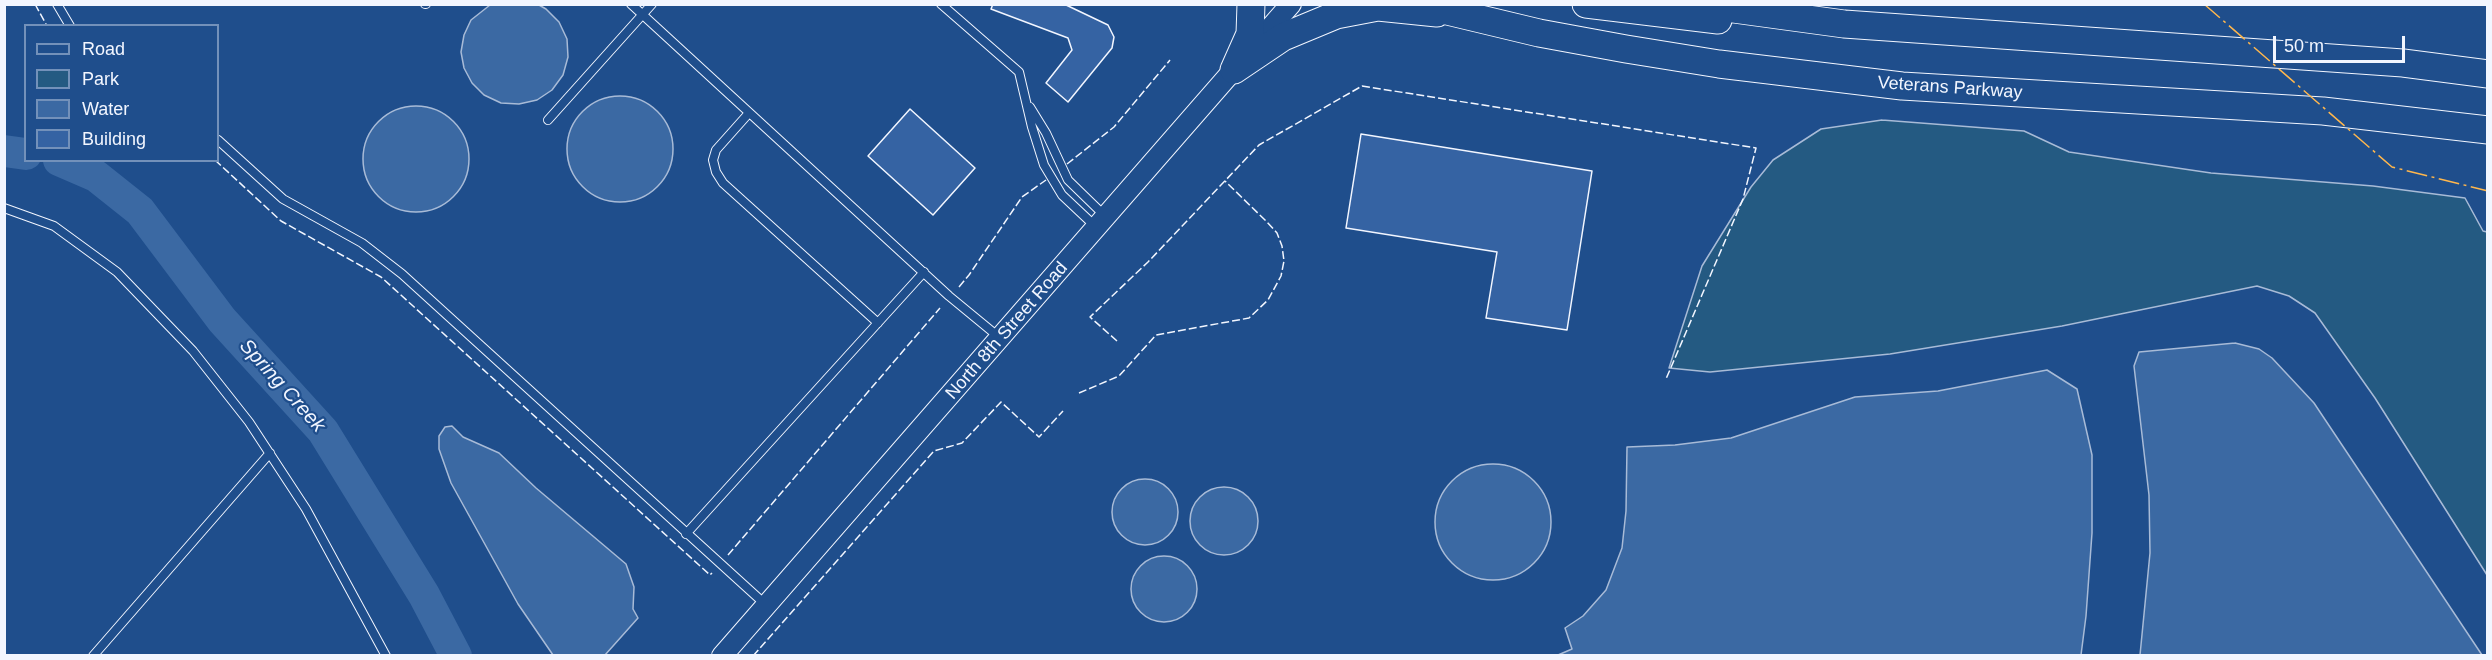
<!DOCTYPE html>
<style>
body{margin:0}
#map{position:relative;width:2492px;height:660px;overflow:hidden;background:#1f4e8c;font-family:Helvetica,sans-serif}
canvas{display:block}
.frame{position:absolute;inset:0;border:6px solid #f2f6ff;pointer-events:none}
.legend{position:absolute;left:24px;top:24px;width:195px;height:138px;box-sizing:border-box;background:#1f4e8c;border:2px solid #7391ba;margin:0;padding:8px 10px;list-style:none;font-size:18px;color:#f2f6ff}
.legend li{display:flex;align-items:center;gap:12px;height:30px}
.legend b{width:30px;border:2px solid #7391ba}
.scale{position:absolute;left:2273px;top:36px;width:132px;height:27px;box-sizing:border-box;border:3px solid #f2f6ff;border-top:0;padding-left:8px;font-size:18px;line-height:21px;white-space:nowrap;color:#f2f6ff;-webkit-text-stroke:4px #1f4e8c;paint-order:stroke}
</style>
<div id="map">
<canvas width="2492" height="660"></canvas>
<div class="frame"></div>
<ul class="legend">
<li><b style="height:8px;background:#1f4e8c"></b>Road</li>
<li><b style="height:16px;background:#245a82"></b>Park</li>
<li><b style="height:16px;background:#3b69a3"></b>Water</li>
<li><b style="height:16px;background:#3563a3"></b>Building</li>
</ul>
<div class="scale">50 m</div>
</div>
<script>
const ctx = document.querySelector('canvas').getContext('2d');
ctx.lineJoin = 'round';
function fill(path, color) { ctx.fillStyle = color; ctx.fill(path, 'evenodd'); }
const toPath = rows => new Path2D(rows.map(r => 'M' + r).join(''));
function strokePath(path, color, width, dash) { ctx.strokeStyle = color; ctx.lineWidth = width; ctx.lineCap = dash ? 'butt' : 'round'; ctx.setLineDash(dash || []); ctx.stroke(path); }
function drawText(font, color, halo, rows, align = 'center') {
  ctx.font = font + ' Helvetica,sans-serif'; ctx.lineWidth = 4.5; ctx.setLineDash([]); ctx.textBaseline = 'middle'; ctx.strokeStyle = halo; ctx.fillStyle = color; for (const [text, x, y, turn = 0] of rows) {
    ctx.save(); ctx.translate(x, y); ctx.rotate((+turn || 0) * Math.PI / 180); ctx.textAlign = isNaN(turn) ? turn : align; if (halo) ctx.strokeText(text, 0, 0); ctx.fillText(text, 0, 0); ctx.restore();
  }
}
const green = toPath([
 [1882,120,2024,131,2069,152,2211,173,2373,186,2465,198,2483,231,2487,232,2487,575,2375,398,2315,313,2289,296,2257,286,2062,326,1890,354,1710,372,1669,368,1702,266,1751,187,1773,160,1821,129,1882,120]
]);
fill(green, '#245a82');
strokePath(green, '#a8bbd7', 1.5);
const water = toPath([
 [490,5,539,5,546,9,559,22,567,39,568,57,563,75,552,90,537,100,519,104,501,103,484,95,472,83,464,68,461,52,464,35,471,20,490,5],
 '567 149a53 53 0 1 1 106 0a53 53 0 1 1-106 0Z',
 '363 159a53 53 0 1 1 106 0a53 53 0 1 1-106 0Z',
 [2235,343,2259,349,2272,358,2314,403,2482,655,2140,655,2150,553,2149,495,2134,366,2139,352,2235,343],
 [2047,370,2077,389,2092,455,2092,533,2086,616,2081,655,1558,655,1572,649,1565,628,1583,616,1606,590,1622,548,1626,511,1627,447,1675,445,1731,438,1855,397,1938,391,2047,370],
 [452,426,463,437,499,453,536,488,626,564,634,587,633,609,638,618,605,655,553,655,518,604,451,483,439,449,439,436,445,427,452,426],
 '1435 522a58 58 0 1 1 116 0a58 58 0 1 1-116 0Z',
 '1112 512a33 33 0 1 1 66 0a33 33 0 1 1-66 0Z',
 '1190 521a34 34 0 1 1 68 0a34 34 0 1 1-68 0Z',
 '1131 589a33 33 0 1 1 66 0a33 33 0 1 1-66 0Z'
]);
fill(water, '#3b69a3');
strokePath(water, '#a8bbd7', 1.5);
strokePath(toPath([
 [4,151,26,154],
 [59,160,96,176,140,211,222,320,323,431,424,595,456,656]
]), '#3b69a3', 32);
const building = toPath([
 [993,4,1064,4,1108,25,1114,37,1112,48,1068,102,1046,83,1072,50,1068,38,991,9,993,4],
 [910,109,975,168,933,215,868,156,910,109],
 [1361,134,1592,171,1567,330,1486,318,1497,252,1346,228,1361,134]
]);
fill(building, '#3563a3');
strokePath(building, '#f2f6ff', 1.5);
const service = toPath([
 [57,4,70,26],
 [425,4,426,4],
 [631,4,949,296,1000,338],
 [941,4,1019,72,1032,127,1044,165,1062,195,1096,227],
 [1030,107,1046,133,1068,180,1105,216],
 [749,113,716,150,713,160,716,172,723,183,878,323],
 [548,120,652,4],
 [218,140,283,199,362,243,402,274,766,605],
 [4,208,54,226,117,272,193,351,249,422,306,509,386,656],
 [686,534,924,272],
 [93,656,270,453]
]);
const tertiary = toPath([
 [722,656,1291,4]
]);
const trunk = toPath([
 [1418,4,1539,33,1626,49,1719,64,1902,86,2323,111,2488,130],
 [1586,4,1718,20],
 [1697,4,1844,24,2403,63,2488,74],
 [1234,70,1283,37,1336,15,1378,7,1437,13],
 [1234,70,1250,34,1251,4]
]);
strokePath(service, '#f2f6ff', 10);
strokePath(tertiary, '#f2f6ff', 22);
strokePath(trunk, '#f2f6ff', 29);
strokePath(service, '#1f4e8c', 8);
strokePath(tertiary, '#1f4e8c', 20);
strokePath(trunk, '#1f4e8c', 27);
strokePath(toPath([
 [35,4,47,26],
 [215,160,281,221,381,277,710,575,712,573],
 [1067,164,1114,127,1170,60],
 [959,287,969,275,1022,197,1046,180],
 [1117,341,1090,317,1148,262,1259,145,1362,86,1756,148,1743,199,1666,379],
 [1079,393,1119,376,1156,335,1249,318,1268,300,1281,276,1284,261,1282,246,1277,233,1267,222,1225,181],
 [728,555,940,308],
 [753,656,934,451,962,443,1001,402,1039,437,1063,411]
]), '#f2f6ff', 1.5, [8, 3]);
strokePath(toPath([
 [2204,4,2392,167,2488,191]
]), '#ffb74d', 1.5, [21, 4.5, 3, 4.5]);
drawText('18px', '#f2f6ff', '#1f4e8c', [
 ["Veterans Parkway",1950,88,4],
 ["North 8th Street Road",1007,331,-49]
]);
drawText('italic 20px', '#f2f6ff', '#1f4e8c', [
 ["Spring Creek",282,386,48]
]);
</script>
